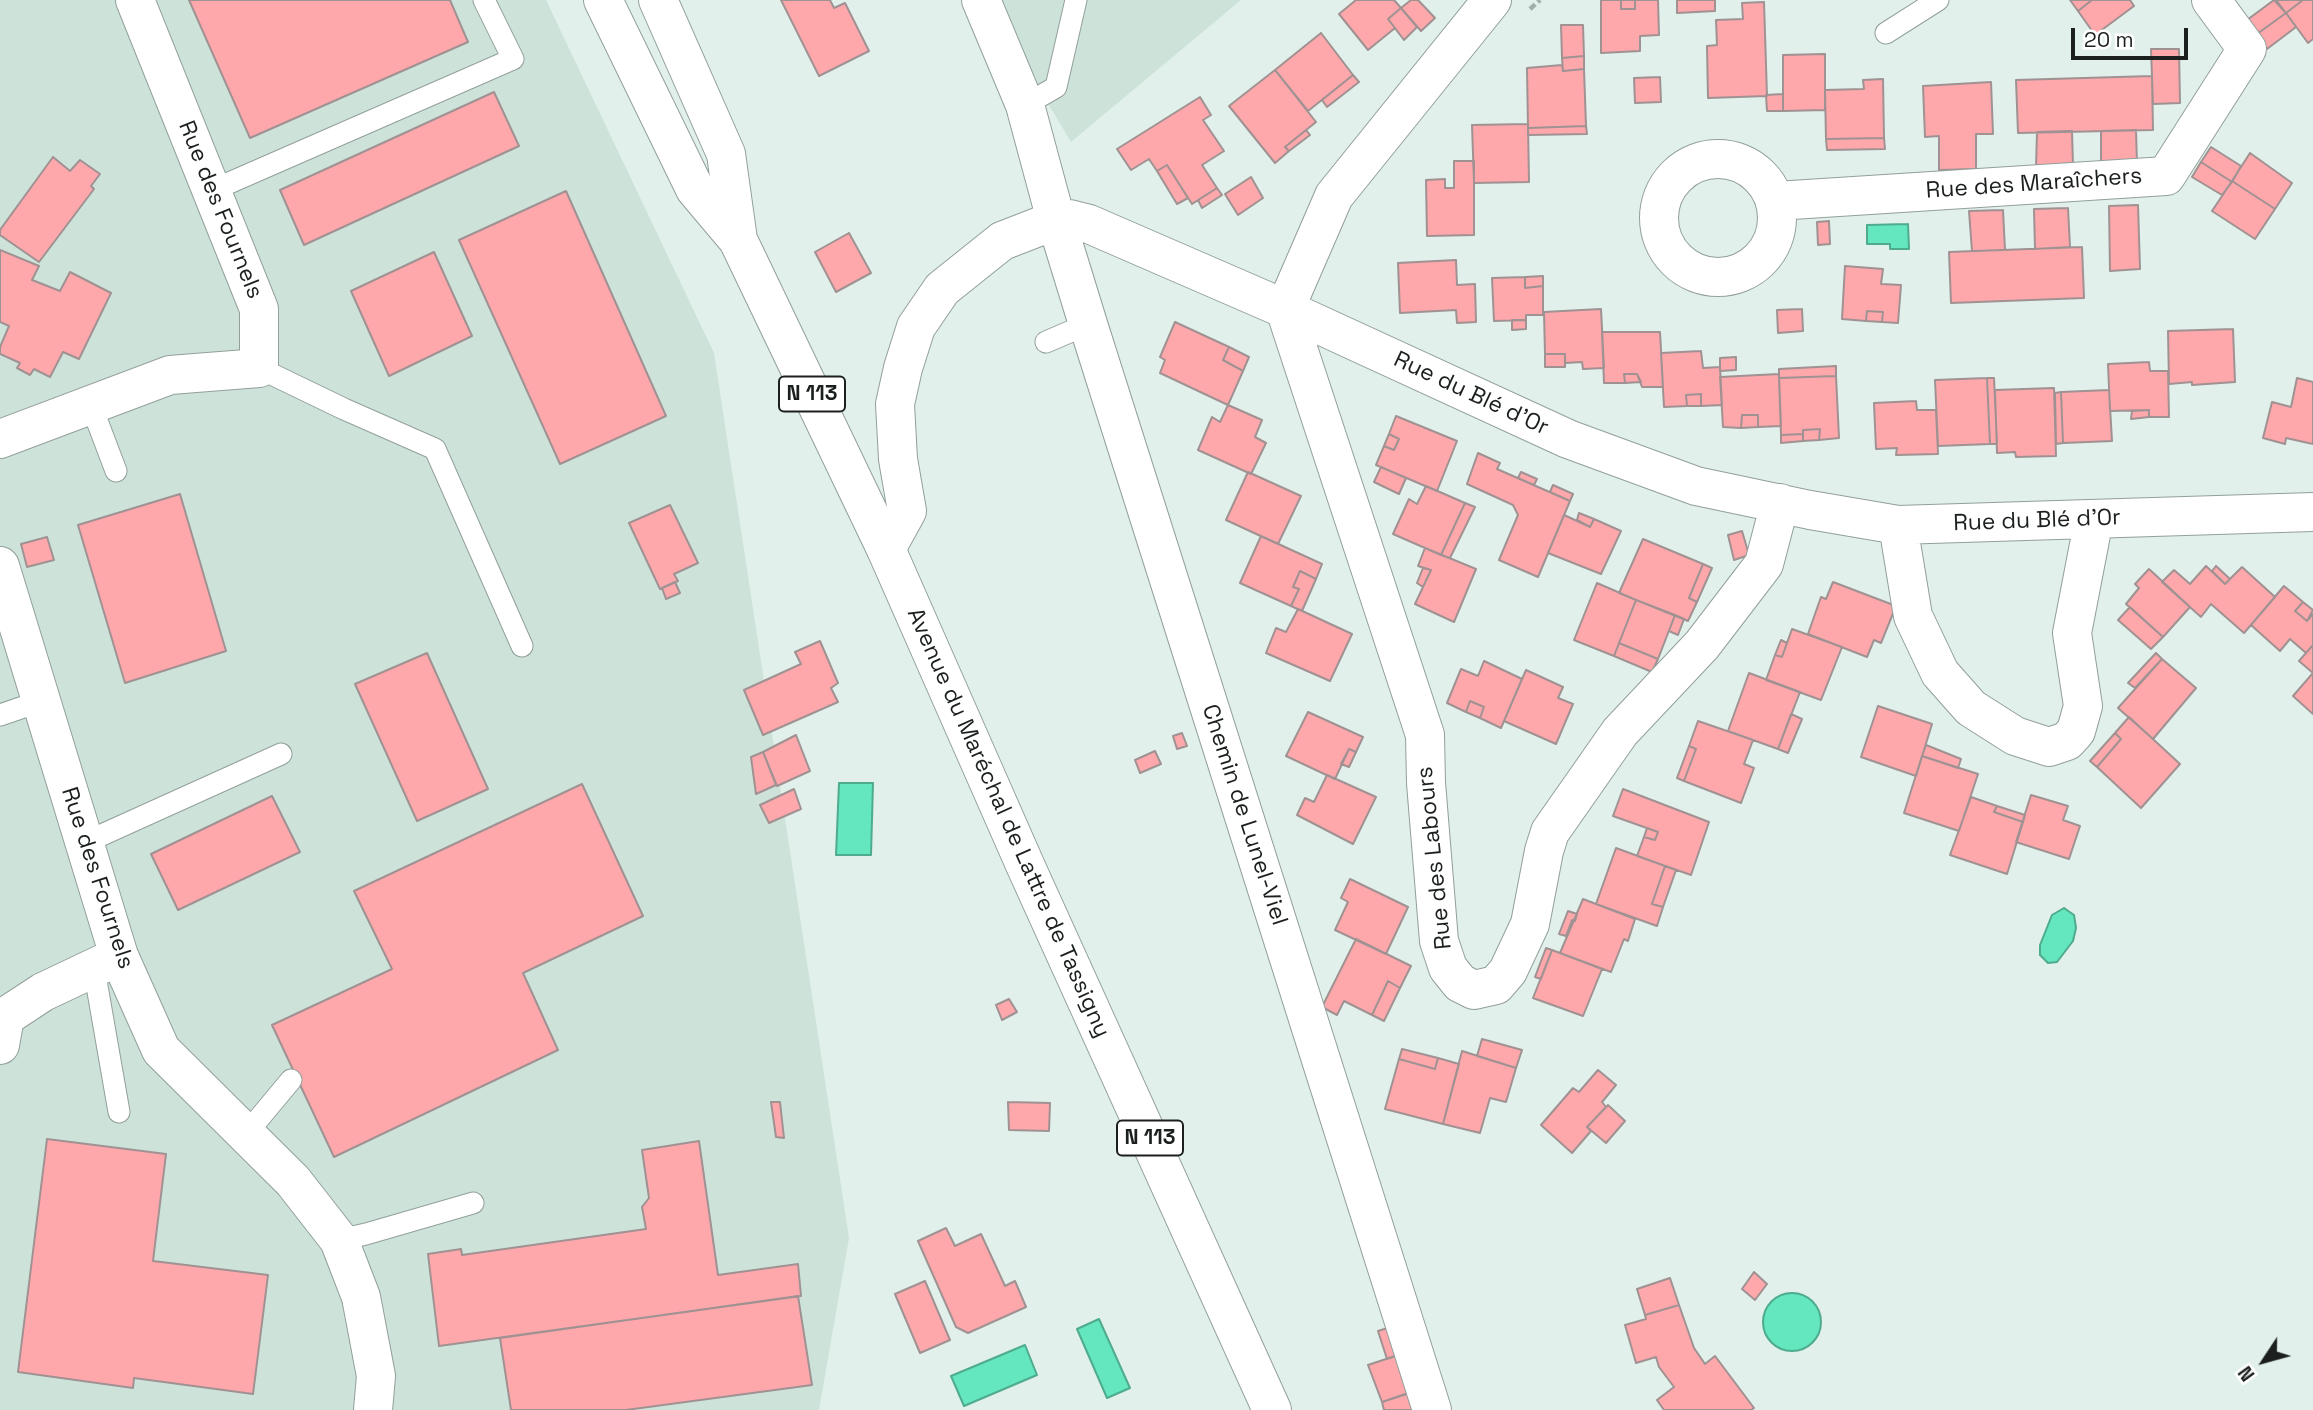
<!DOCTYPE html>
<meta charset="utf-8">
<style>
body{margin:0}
#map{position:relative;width:2313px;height:1410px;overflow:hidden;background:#e1f0ea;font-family:"Space Grotesk",sans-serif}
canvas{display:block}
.north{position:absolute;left:2229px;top:1326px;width:70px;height:70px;-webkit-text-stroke:5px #fff;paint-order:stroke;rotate:234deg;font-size:19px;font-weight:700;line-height:28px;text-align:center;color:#1b201e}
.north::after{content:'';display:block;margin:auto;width:24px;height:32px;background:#1b201e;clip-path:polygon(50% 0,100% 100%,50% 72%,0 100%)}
.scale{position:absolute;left:2071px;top:28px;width:117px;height:32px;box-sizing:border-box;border:4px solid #1b201e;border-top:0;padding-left:9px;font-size:21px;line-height:24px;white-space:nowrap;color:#1b201e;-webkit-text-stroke:5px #fff;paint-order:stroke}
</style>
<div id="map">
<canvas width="2313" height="1410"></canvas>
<div class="north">N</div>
<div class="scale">20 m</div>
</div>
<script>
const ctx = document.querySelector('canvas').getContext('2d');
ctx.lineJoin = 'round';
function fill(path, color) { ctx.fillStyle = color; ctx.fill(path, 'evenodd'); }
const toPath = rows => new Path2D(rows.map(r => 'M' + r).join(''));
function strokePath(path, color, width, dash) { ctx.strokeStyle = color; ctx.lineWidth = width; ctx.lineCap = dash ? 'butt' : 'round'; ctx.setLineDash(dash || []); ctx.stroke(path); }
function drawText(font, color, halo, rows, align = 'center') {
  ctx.font = font + ' "Space Grotesk",sans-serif'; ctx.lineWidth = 6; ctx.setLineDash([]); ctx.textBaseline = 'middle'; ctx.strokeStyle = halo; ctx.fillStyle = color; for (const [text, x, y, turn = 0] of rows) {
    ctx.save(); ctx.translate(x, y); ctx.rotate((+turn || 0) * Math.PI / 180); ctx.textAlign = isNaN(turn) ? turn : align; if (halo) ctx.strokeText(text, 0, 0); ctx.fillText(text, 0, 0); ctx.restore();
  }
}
fill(toPath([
 [0,0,546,0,714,353,849,1238,819,1410,0,1410],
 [997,0,1241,0,1071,142,1016,50]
]), '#cde3da');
const water = toPath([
 [1908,224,1909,249,1890,249,1890,244,1867,244,1867,225,1908,224],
 [839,783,873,783,871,855,836,855,839,783],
 [2064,908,2074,915,2076,928,2073,941,2057,962,2048,963,2040,955,2040,945,2052,915,2064,908],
 '1763 1322a29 29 0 1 1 58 0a29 29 0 1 1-58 0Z',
 [1099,1319,1130,1388,1107,1398,1077,1329,1099,1319],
 [1025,1345,1037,1375,964,1406,951,1376,1025,1345]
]);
fill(water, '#64e6be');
strokePath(water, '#4eab8e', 2);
const building = toPath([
 [189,0,450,0,468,42,250,138,189,0],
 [781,0,830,0,834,8,845,3,869,51,819,76,781,0],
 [1356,0,1394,0,1401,8,1388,19,1395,28,1368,50,1339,14,1356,0],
 [1411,0,1418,0,1435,18,1421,31,1401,8,1411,0],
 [1601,0,1621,0,1621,9,1635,9,1635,0,1658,0,1659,35,1640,36,1640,51,1601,53,1601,0],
 [1621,0,1635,0,1635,9,1621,9,1621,0],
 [1677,0,1715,0,1715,11,1677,13,1677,0],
 [2070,0,2092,0,2078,11,2070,0],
 [2092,0,2130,0,2134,6,2095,35,2078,11,2092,0],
 [2274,0,2286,13,2257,34,2247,20,2274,0],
 [2276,0,2303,0,2286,13,2276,0],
 [2303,0,2313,0,2313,39,2308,43,2286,13,2303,0],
 [1764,2,1767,96,1708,98,1707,46,1717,45,1716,20,1743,19,1742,3,1764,2],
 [1401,8,1417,27,1404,40,1388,19,1401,8],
 [2286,13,2296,27,2267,49,2257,34,2286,13],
 [1561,25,1583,25,1584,56,1562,58,1561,25],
 [1321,33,1353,75,1308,111,1275,70,1321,33],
 [2151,49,2179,49,2180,103,2153,104,2151,49],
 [1825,54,1825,110,1783,111,1783,55,1825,54],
 [1584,56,1584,69,1563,71,1562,58,1584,56],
 [1562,65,1563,71,1584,69,1586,126,1528,128,1527,68,1562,65],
 [1275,70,1316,122,1285,147,1289,151,1275,163,1229,106,1275,70],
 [1353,75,1359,82,1327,107,1322,100,1353,75],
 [2152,76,2153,130,2018,133,2016,80,2152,76],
 [1660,77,1661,102,1635,103,1634,78,1660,77],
 [1883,79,1884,138,1826,139,1825,90,1864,89,1863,80,1883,79],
 [1991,82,1993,134,1976,134,1976,169,1939,170,1939,136,1925,137,1923,86,1991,82],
 [494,92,519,146,304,245,280,190,494,92],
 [1783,94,1783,111,1767,111,1766,95,1783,94],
 [1200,97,1211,115,1203,120,1224,151,1202,165,1217,188,1192,204,1167,165,1157,171,1149,159,1131,170,1117,149,1200,97],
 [1528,124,1529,182,1474,183,1472,125,1528,124],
 [1586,126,1587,134,1528,135,1528,128,1586,126],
 [1306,130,1310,135,1289,151,1285,147,1306,130],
 [2136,130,2137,164,2101,165,2101,131,2136,130],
 [2072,131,2073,166,2036,167,2037,132,2072,131],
 [1884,138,1885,149,1827,150,1826,139,1884,138],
 [2211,147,2241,166,2232,182,2201,162,2211,147],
 [2250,153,2292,183,2275,209,2232,181,2250,153],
 [53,157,70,171,80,160,100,174,91,186,94,189,39,262,0,235,0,230,53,157],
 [1454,161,1474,161,1474,235,1427,236,1426,180,1445,179,1445,188,1454,188,1454,161],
 [2201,162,2232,182,2222,195,2192,177,2201,162],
 [1167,165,1188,198,1177,204,1157,171,1167,165],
 [1251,177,1263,198,1238,215,1225,194,1251,177],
 [2232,181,2275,209,2255,239,2212,211,2232,181],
 [1217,188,1222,195,1202,208,1198,200,1217,188],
 [566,191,666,416,560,464,459,240,566,191],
 [2138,205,2140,269,2110,271,2109,206,2138,205],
 [2068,208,2070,247,2035,249,2034,209,2068,208],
 [2003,210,2005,250,1972,251,1969,211,2003,210],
 [1829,221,1830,244,1818,245,1817,222,1829,221],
 [849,233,871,273,836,292,815,252,849,233],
 [2082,247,2084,298,1951,303,1949,252,2082,247],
 [0,250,39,266,32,280,60,291,70,272,111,293,79,359,63,352,50,377,34,369,30,375,17,368,20,363,0,354,0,347,9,326,0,322,0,250],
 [434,252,472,336,389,376,351,291,434,252],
 [1456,260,1457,285,1475,284,1476,322,1457,323,1456,310,1400,313,1398,263,1456,260],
 [1845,266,1883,269,1881,284,1901,285,1898,323,1882,322,1883,312,1867,311,1866,321,1842,319,1845,266],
 [1543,276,1543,286,1525,288,1525,277,1543,276],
 [1525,277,1525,288,1543,286,1543,315,1526,315,1526,320,1494,321,1492,278,1525,277],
 [1601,309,1604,368,1583,369,1582,362,1565,363,1565,354,1545,354,1544,312,1601,309],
 [1802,309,1803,331,1778,333,1777,310,1802,309],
 [1867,311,1883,312,1882,322,1866,321,1867,311],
 [1512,320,1526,320,1526,329,1512,330,1512,320],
 [1175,322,1229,347,1223,360,1243,371,1228,405,1160,373,1165,360,1160,357,1175,322],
 [2233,329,2235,382,2192,385,2192,382,2169,384,2168,331,2233,329],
 [1602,332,1660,332,1663,387,1642,387,1637,374,1624,374,1625,383,1604,383,1602,332],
 [1229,347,1249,357,1243,371,1223,360,1229,347],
 [1701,351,1703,368,1720,367,1722,405,1701,406,1701,394,1686,395,1687,406,1664,407,1661,353,1701,351],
 [1545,354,1565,354,1565,367,1545,367,1545,354],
 [1736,357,1736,370,1720,371,1720,358,1736,357],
 [2149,362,2150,371,2168,371,2169,417,2149,417,2149,410,2110,411,2108,364,2149,362],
 [1836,366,1836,376,1779,378,1779,369,1836,366],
 [1624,374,1637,374,1641,382,1625,383,1624,374],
 [1779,374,1781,426,1758,427,1758,415,1742,415,1741,428,1723,427,1720,377,1779,374],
 [1836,376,1839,438,1819,440,1820,429,1803,430,1803,434,1781,435,1779,378,1836,376],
 [1987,378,1990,444,1938,446,1935,380,1987,378],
 [1987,378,1994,378,1997,444,1990,444,1987,378],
 [2297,378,2313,382,2313,444,2286,438,2285,444,2263,438,2272,402,2291,407,2297,378],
 [2054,388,2056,456,2016,457,2015,452,1997,453,1995,390,2054,388],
 [2109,390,2112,441,2063,443,2061,392,2109,390],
 [2061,392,2063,443,2056,444,2055,393,2061,392],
 [1701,394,1701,406,1687,406,1686,395,1701,394],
 [1916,401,1917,410,1936,410,1938,454,1896,455,1897,448,1876,449,1874,403,1916,401],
 [1228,405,1262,420,1255,437,1266,443,1251,474,1198,450,1212,417,1220,422,1228,405],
 [2149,410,2149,417,2131,419,2132,411,2149,410],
 [1742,415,1758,415,1758,427,1741,428,1742,415],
 [1396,416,1457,441,1437,491,1376,465,1384,446,1394,450,1399,439,1389,434,1396,416],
 [1820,429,1819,440,1803,441,1803,430,1820,429],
 [1389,434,1399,439,1394,450,1384,446,1389,434],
 [1803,434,1803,441,1781,443,1781,435,1803,434],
 [1478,453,1500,463,1497,469,1570,501,1538,577,1499,560,1518,515,1513,505,1467,484,1478,453],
 [1381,467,1406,478,1399,494,1374,482,1381,467],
 [1248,472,1301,496,1278,544,1226,520,1248,472],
 [1521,472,1537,479,1534,485,1518,478,1521,472],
 [1553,485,1573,494,1570,501,1550,492,1553,485],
 [1426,486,1465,503,1441,555,1393,534,1409,499,1417,504,1426,486],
 [180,494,226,651,125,683,78,525,180,494],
 [1465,503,1475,507,1450,558,1441,555,1465,503],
 [670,505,698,563,674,574,678,581,660,589,629,523,670,505],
 [1579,513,1594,519,1590,527,1577,520,1579,513],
 [1564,515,1590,527,1594,519,1621,531,1601,574,1548,553,1564,515],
 [1742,531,1749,555,1734,560,1728,535,1742,531],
 [1261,536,1322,564,1316,579,1300,571,1293,587,1299,589,1291,606,1240,583,1261,536],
 [47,537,54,560,27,567,21,544,47,537],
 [1643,539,1703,564,1689,598,1697,602,1688,621,1619,593,1643,539],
 [1425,548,1476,569,1454,622,1415,604,1431,570,1418,566,1425,548],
 [1703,564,1712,568,1697,602,1689,598,1703,564],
 [2206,566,2225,584,2242,567,2275,597,2244,633,2211,604,2201,617,2162,582,2174,570,2190,584,2206,566],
 [2216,566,2230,579,2225,584,2212,571,2216,566],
 [1423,568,1431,570,1423,587,1417,583,1423,568],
 [2149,569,2190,607,2163,637,2126,604,2139,588,2135,584,2149,569],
 [1300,571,1316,579,1302,611,1291,606,1299,589,1293,587,1300,571],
 [675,582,680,593,666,599,662,588,675,582],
 [1833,582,1896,606,1881,643,1874,640,1867,657,1808,634,1821,597,1826,599,1833,582],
 [1597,583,1636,600,1614,656,1574,640,1597,583],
 [2284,586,2303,602,2295,611,2307,621,2313,614,2313,645,2306,653,2290,639,2280,651,2251,625,2284,586],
 [1636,600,1675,615,1658,659,1619,643,1636,600],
 [2303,602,2313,610,2307,621,2295,611,2303,602],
 [2130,607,2163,637,2151,649,2118,620,2130,607],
 [1298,609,1352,634,1330,681,1266,653,1276,628,1286,632,1298,609],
 [1675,615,1684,619,1678,635,1669,631,1675,615],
 [1792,629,1842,647,1821,700,1766,680,1775,655,1782,657,1792,629],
 [1781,640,1787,643,1782,657,1775,655,1781,640],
 [820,641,838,683,831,688,838,702,763,735,744,690,801,664,795,652,820,641],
 [1619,643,1658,659,1652,672,1614,656,1619,643],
 [2313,645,2313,714,2293,696,2313,673,2299,661,2313,645],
 [427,653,488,789,417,821,355,684,427,653],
 [2156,653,2162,659,2135,688,2128,683,2156,653],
 [2162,659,2196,688,2153,739,2118,708,2162,659],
 [1484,661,1522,679,1501,728,1480,718,1484,707,1470,701,1466,712,1447,703,1461,669,1478,676,1484,661],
 [1526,670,1563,687,1558,698,1573,704,1556,744,1504,721,1526,670],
 [1749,673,1800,692,1778,749,1728,731,1749,673],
 [1470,701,1484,707,1480,718,1466,712,1470,701],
 [1878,706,1932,724,1916,776,1861,757,1878,706],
 [1308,712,1363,737,1356,752,1349,749,1335,779,1286,756,1308,712],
 [1791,714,1802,719,1788,753,1778,749,1791,714],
 [2129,717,2180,764,2141,808,2097,767,2121,739,2115,733,2129,717],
 [1698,721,1753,740,1744,764,1754,768,1741,803,1684,781,1696,749,1689,746,1698,721],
 [1182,733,1187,746,1177,749,1173,736,1182,733],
 [2115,733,2121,739,2097,767,2090,761,2115,733],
 [796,735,810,771,777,786,763,752,796,735],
 [1926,745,1961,759,1958,768,1922,756,1926,745],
 [1689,746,1696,749,1684,781,1677,778,1689,746],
 [1349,749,1356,752,1349,767,1341,764,1349,749],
 [1155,751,1161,764,1140,773,1135,760,1155,751],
 [763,752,776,785,756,794,751,757,763,752],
 [1922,756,1978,774,1959,831,1904,813,1922,756],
 [1327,775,1376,797,1353,844,1297,815,1305,798,1314,802,1327,775],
 [582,784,643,916,523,973,558,1050,334,1157,272,1025,392,969,354,891,582,784],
 [794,789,801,809,769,823,760,805,794,789],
 [1623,789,1709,822,1691,875,1637,856,1644,837,1655,840,1658,832,1613,816,1623,789],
 [2031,795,2068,806,2063,820,2080,826,2069,859,2016,842,2031,795],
 [272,796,300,852,178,910,151,854,272,796],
 [1971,797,1997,806,1994,812,2023,822,2007,874,1950,855,1971,797],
 [1997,806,2025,815,2023,822,1994,812,1997,806],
 [1647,828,1658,832,1655,840,1644,837,1647,828],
 [1616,848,1665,866,1652,904,1663,907,1657,926,1596,904,1616,848],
 [1665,866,1676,870,1663,907,1652,904,1665,866],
 [1350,879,1408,907,1386,954,1335,930,1348,902,1341,898,1350,879],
 [1583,899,1635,919,1628,941,1624,939,1611,972,1560,953,1583,899],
 [1568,911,1577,914,1575,921,1572,920,1566,936,1559,934,1568,911],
 [1356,939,1411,966,1400,988,1388,981,1372,1015,1344,1001,1337,1015,1322,1007,1356,939],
 [1546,948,1552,950,1541,979,1535,977,1546,948],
 [1552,950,1602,969,1583,1016,1533,998,1552,950],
 [1388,981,1400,988,1384,1021,1372,1015,1388,981],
 [1009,999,1017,1012,1002,1020,996,1005,1009,999],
 [1482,1039,1522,1050,1516,1068,1477,1056,1482,1039],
 [1402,1049,1438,1058,1435,1069,1399,1059,1402,1049],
 [1462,1051,1516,1068,1506,1102,1490,1098,1480,1133,1443,1124,1462,1051],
 [1438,1058,1459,1064,1443,1124,1385,1109,1399,1059,1435,1069,1438,1058],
 [1598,1070,1616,1085,1602,1102,1606,1107,1587,1127,1591,1131,1572,1153,1541,1125,1573,1088,1579,1092,1598,1070],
 [771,1102,780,1102,784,1138,776,1137,771,1102],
 [1008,1102,1050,1103,1049,1131,1009,1130,1008,1102],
 [1608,1105,1625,1121,1606,1143,1587,1127,1608,1105],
 [47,1139,166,1154,153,1261,268,1275,253,1394,134,1378,133,1388,18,1372,47,1139],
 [699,1141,718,1275,798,1264,801,1296,439,1346,428,1254,461,1249,462,1255,646,1229,642,1207,649,1198,642,1150,699,1141],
 [946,1228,955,1246,981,1234,1005,1286,1015,1281,1026,1307,968,1333,956,1327,918,1241,946,1228],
 [1754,1272,1767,1284,1755,1300,1742,1289,1754,1272],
 [1670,1278,1679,1305,1645,1315,1637,1289,1670,1278],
 [925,1281,950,1340,920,1353,895,1294,925,1281],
 [798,1296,812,1385,626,1410,511,1410,500,1338,798,1296],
 [1679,1305,1694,1348,1705,1364,1715,1356,1754,1408,1751,1410,1664,1410,1657,1400,1674,1387,1659,1367,1656,1357,1636,1363,1625,1325,1646,1319,1645,1315,1679,1305],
 [1394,1326,1404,1353,1387,1359,1378,1331,1394,1326],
 [1401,1354,1414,1391,1382,1402,1368,1365,1401,1354],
 [1416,1391,1422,1410,1384,1410,1382,1402,1416,1391]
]);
fill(building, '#ffa8ac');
strokePath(building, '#a09192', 2);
const service = toPath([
 [1886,33,1938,0],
 [1025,105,1056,87,1076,0],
 [213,190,513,59,484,0],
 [1046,342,1088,324],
 [259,368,344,409,435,449,522,646],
 [91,405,116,471],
 [0,715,41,701],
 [84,843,281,754],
 [94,969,119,1112],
 [246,1134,291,1080],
 [339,1240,366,1234,473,1203]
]);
const minor = toPath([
 [981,0,1025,105,1056,220,1088,324,1432,1410],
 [1492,0,1334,196,1285,309,1425,735,1426,783,1439,941,1448,968,1460,983,1474,990,1496,985,1508,971,1530,924,1544,851,1550,832,1620,732,1702,645,1764,564,1780,503],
 '1659 218a59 59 0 1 1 118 0a59 59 0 1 1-118 0Z',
 [1776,201,2166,176,2247,49,2211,0],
 [0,439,170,375,259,368,259,309,135,0],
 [1898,525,1913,616,1940,673,1971,708,2015,736,2049,747,2067,741,2076,731,2083,706,2072,633,2094,519],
 [886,549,907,511,898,459,895,404,903,368,916,327,942,289,1002,241,1056,220,1069,219,1089,224,1285,309,1568,439,1696,486,1810,510,1898,525,2313,512],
 [0,566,119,956,161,1050,293,1181,339,1240,361,1297,376,1376,373,1410],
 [0,1045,5,1017,43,992,119,956]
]);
const primary = toPath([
 [603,0,695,189,738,240,886,549,1026,867,1272,1410],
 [658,0,726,154,738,240]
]);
strokePath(service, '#929f9a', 23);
strokePath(minor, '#929f9a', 40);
strokePath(primary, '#929f9a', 40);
strokePath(toPath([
 [1530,9,1540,0]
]), '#a1ada8', 4.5, [7, 3.5]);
strokePath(service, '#fff', 21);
strokePath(minor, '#fff', 38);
strokePath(primary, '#fff', 38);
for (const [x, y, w] of [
 [812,394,66],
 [1150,1138,66]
]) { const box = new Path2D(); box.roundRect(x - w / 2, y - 17.5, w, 35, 5); ctx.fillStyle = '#fff'; ctx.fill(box); strokePath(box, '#1b201e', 2); }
drawText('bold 21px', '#1b201e', null, [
 ["N 113",812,394],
 ["N 113",1150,1138]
]);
drawText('23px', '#1b201e', '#fff', [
 ["Rue des Maraîchers",2034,184,-4],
 ["Rue des Fournels",220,210,68],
 ["Rue du Blé d'Or",1471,394,25],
 ["Rue du Blé d'Or",2037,521,-2],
 ["Chemin de Lunel-Viel",1244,815,72],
 ["Avenue du Maréchal de Lattre de Tassigny",1008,823,66],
 ["Rue des Labours",1435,858,-96],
 ["Rue des Fournels",97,878,72]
]);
</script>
